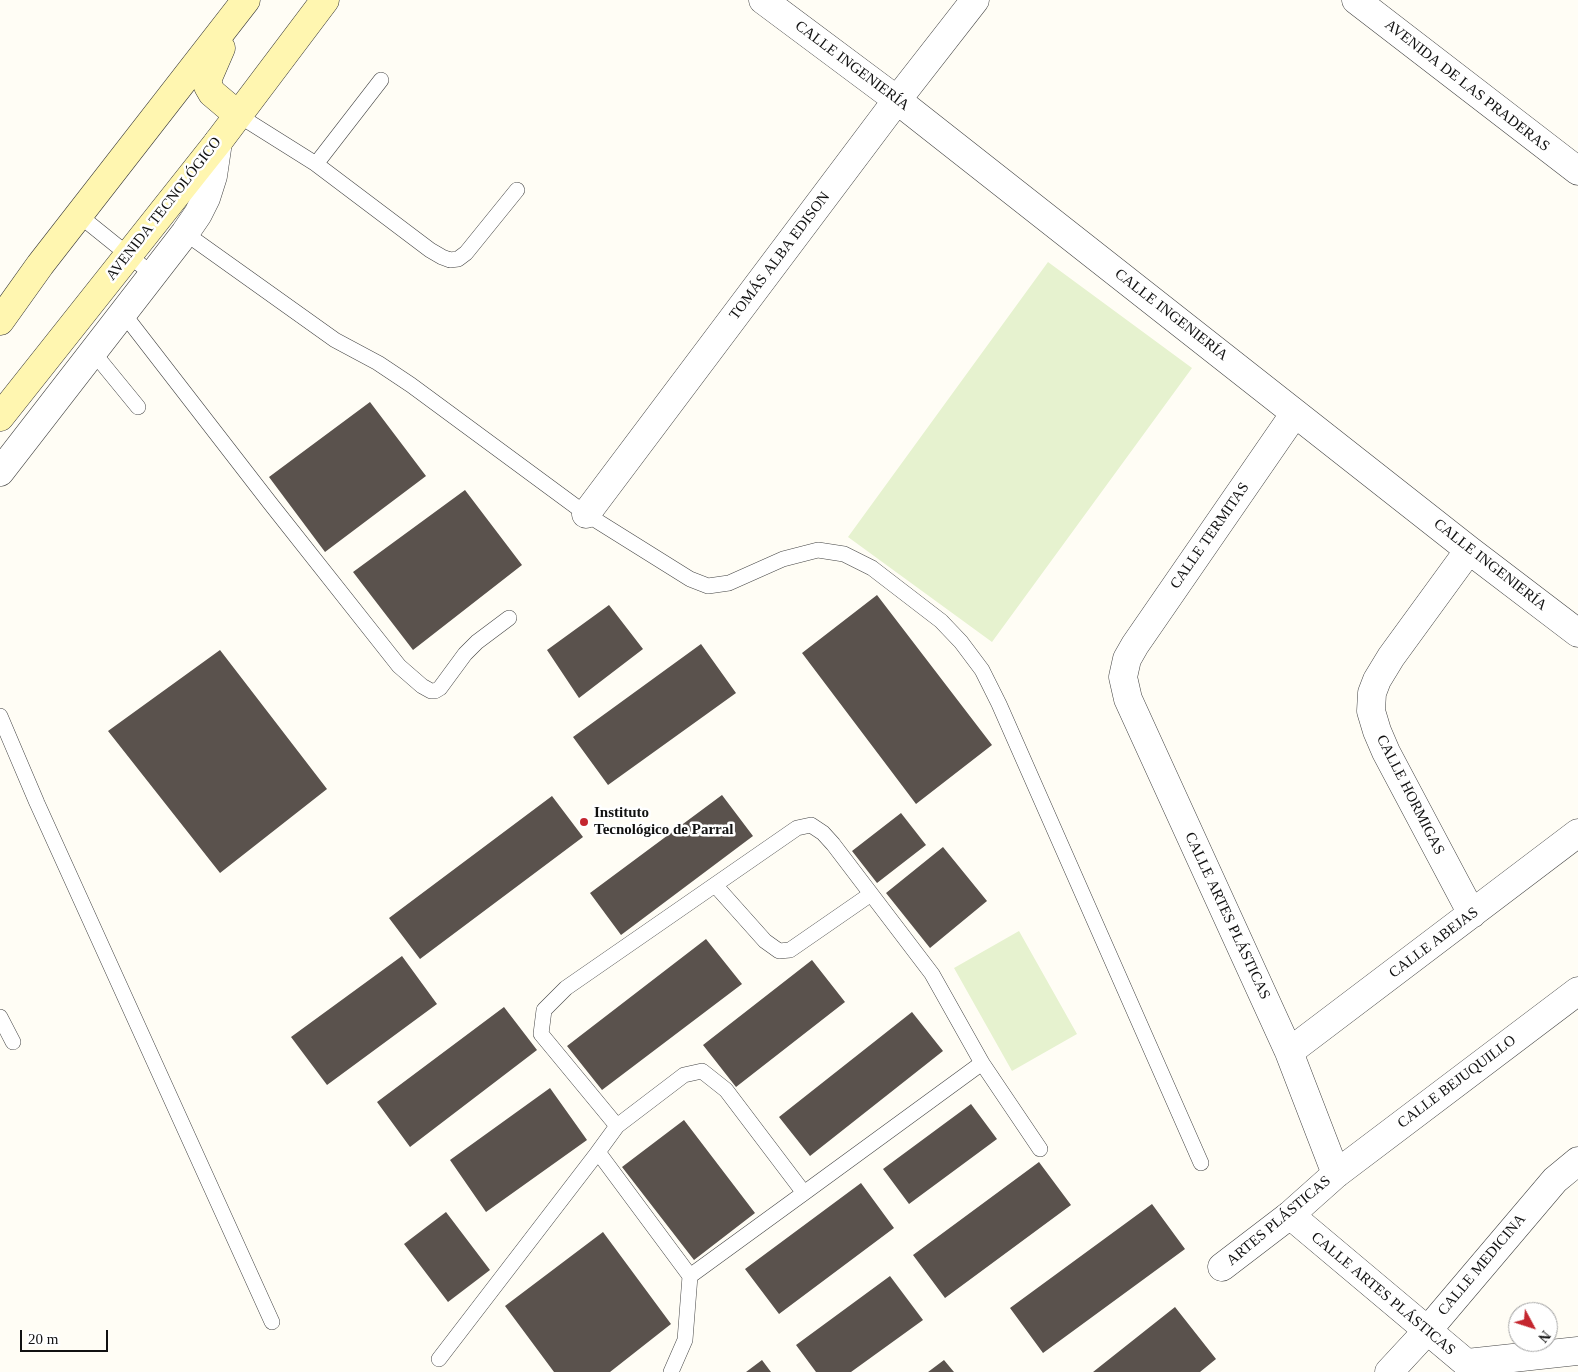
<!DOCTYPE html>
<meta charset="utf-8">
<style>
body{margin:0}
#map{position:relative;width:1578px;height:1372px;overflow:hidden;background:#fffdf5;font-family:"Times New Roman",serif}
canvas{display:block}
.north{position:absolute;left:1508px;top:1302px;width:50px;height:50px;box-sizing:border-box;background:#fff;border:1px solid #a0a0a0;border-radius:50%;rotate:130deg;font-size:14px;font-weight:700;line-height:20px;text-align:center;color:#111}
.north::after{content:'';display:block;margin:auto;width:18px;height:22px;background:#c4262e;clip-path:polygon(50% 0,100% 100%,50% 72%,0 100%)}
.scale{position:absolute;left:20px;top:1330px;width:88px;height:22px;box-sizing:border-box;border:2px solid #111;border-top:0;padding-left:6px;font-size:15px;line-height:18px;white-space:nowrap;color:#111;-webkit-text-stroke:4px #fff;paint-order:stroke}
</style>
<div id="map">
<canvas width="1578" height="1372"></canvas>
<div class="north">N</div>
<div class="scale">20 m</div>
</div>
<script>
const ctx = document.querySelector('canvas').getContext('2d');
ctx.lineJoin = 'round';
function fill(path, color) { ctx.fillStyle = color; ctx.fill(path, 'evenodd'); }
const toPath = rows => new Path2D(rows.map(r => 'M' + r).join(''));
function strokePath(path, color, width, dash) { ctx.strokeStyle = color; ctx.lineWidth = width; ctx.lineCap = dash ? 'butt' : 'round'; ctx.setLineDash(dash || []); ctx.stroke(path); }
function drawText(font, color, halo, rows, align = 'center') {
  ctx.font = font + ' "Times New Roman",serif'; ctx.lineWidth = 5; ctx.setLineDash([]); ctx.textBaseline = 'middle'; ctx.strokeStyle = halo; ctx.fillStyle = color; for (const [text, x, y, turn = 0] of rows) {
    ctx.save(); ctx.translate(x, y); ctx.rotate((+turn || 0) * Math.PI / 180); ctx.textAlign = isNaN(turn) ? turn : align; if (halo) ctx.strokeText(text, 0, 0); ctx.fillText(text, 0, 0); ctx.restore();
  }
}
fill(toPath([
 [1048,262,1192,368,992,642,848,537],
 [1019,931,1077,1034,1012,1071,954,968]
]), '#e6f2cf');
fill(toPath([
 [370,402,426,476,325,552,269,477],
 [465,490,522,565,413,650,353,572],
 [877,595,992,745,916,804,802,653],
 [609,605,643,649,579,698,547,650],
 [701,644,736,693,608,785,573,737],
 [220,650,327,789,220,873,108,731],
 [722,795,753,836,621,935,590,893],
 [552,796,583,837,420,959,389,918],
 [901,813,926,845,877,883,852,851],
 [943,847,987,901,930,948,886,893],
 [706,939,742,984,602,1090,567,1046],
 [402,956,437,1004,327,1085,291,1037],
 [812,960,845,1002,736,1087,703,1045],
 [504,1007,537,1050,410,1147,377,1102],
 [912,1012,943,1051,810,1156,779,1117],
 [550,1088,587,1140,486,1212,450,1160],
 [971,1104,997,1139,909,1204,883,1169],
 [684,1120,755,1213,694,1260,622,1167],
 [1039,1162,1071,1205,945,1298,913,1255],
 [861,1183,894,1228,779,1314,745,1269],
 [1152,1204,1185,1249,1043,1353,1010,1308],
 [446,1212,490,1270,448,1302,404,1244],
 [603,1232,671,1324,610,1372,554,1372,505,1306],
 [890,1276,923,1320,851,1372,816,1372,796,1345],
 [1175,1307,1216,1359,1200,1372,1093,1372],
 [762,1360,771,1372,746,1372],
 [944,1360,954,1372,928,1372]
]), '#5a524d');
const service = toPath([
 [238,115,316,164,430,250,442,257,450,260,458,259,466,253,517,190],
 [316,164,381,80],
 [80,216,152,274],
 [185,233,335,340,378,363,411,385,586,514,690,579,708,586,729,583,783,559,818,550,844,554,872,568,941,621,961,642,982,670,999,704,1201,1163],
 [123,313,270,503,399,666,422,686,431,691,435,691,440,688,465,654,477,642,509,618],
 [93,352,138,407],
 [0,716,37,803,272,1322],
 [715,885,765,941,779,951,790,950,871,894],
 [0,1017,13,1042],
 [617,1126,541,1034,544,1010,566,988,797,828,811,825,823,833,833,844,932,974,982,1063],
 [598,1152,617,1126,684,1075,702,1071,726,1090,804,1193,982,1063,1040,1149],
 [690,1276,804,1193],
 [439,1359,598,1152,690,1276,685,1340,671,1372]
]);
const minor = toPath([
 [763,0,897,100,1469,550,1578,633],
 [1356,0,1578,171],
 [1295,413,1135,645,1127,659,1123,677,1128,699,1289,1052,1336,1174],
 [0,472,185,233,198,214,206,198,213,176,218,142],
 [586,514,897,100,975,0],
 [1469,550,1391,657,1377,680,1372,693,1371,711,1377,731,1386,752,1472,914],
 [1289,1052,1578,833],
 [1290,1215,1477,1372],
 [1222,1267,1290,1215,1336,1174,1578,991],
 [1467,1363,1578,1351],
 [1389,1372,1427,1331,1555,1180,1578,1161]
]);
const secondary = toPath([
 [221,48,208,78,208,86,212,93,238,115],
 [0,321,40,265,246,0],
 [0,417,218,142,325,0]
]);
strokePath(service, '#444', 16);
strokePath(minor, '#444', 29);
strokePath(secondary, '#333', 29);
strokePath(service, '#fff', 15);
strokePath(minor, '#fff', 28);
strokePath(secondary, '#fff6b0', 28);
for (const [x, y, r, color] of [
 [584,822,5,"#c4262e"]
]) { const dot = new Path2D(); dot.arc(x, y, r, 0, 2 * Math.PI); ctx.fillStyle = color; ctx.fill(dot); strokePath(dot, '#fff', 2); }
drawText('15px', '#111', '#fff', [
 ["CALLE INGENIERÍA",852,66,37],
 ["AVENIDA DE LAS PRADERAS",1467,86,38],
 ["AVENIDA TECNOLÓGICO",164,209,-52],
 ["TOMÁS ALBA EDISON",780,256,-53],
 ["CALLE INGENIERÍA",1171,315,38],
 ["CALLE TERMITAS",1210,536,-55],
 ["CALLE INGENIERÍA",1490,565,38],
 ["CALLE HORMIGAS",1410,795,63],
 ["CALLE ARTES PLÁSTICAS",1227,916,65],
 ["CALLE ABEJAS",1434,943,-37],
 ["CALLE BEJUQUILLO",1457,1082,-37],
 ["ARTES PLÁSTICAS",1279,1221,-40],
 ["CALLE MEDICINA",1482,1265,-50],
 ["CALLE ARTES PLÁSTICAS",1383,1294,40]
]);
drawText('bold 15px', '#111', '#fff', [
 ["Instituto",594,813],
 ["Tecnológico de Parral",594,830]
], 'left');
</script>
